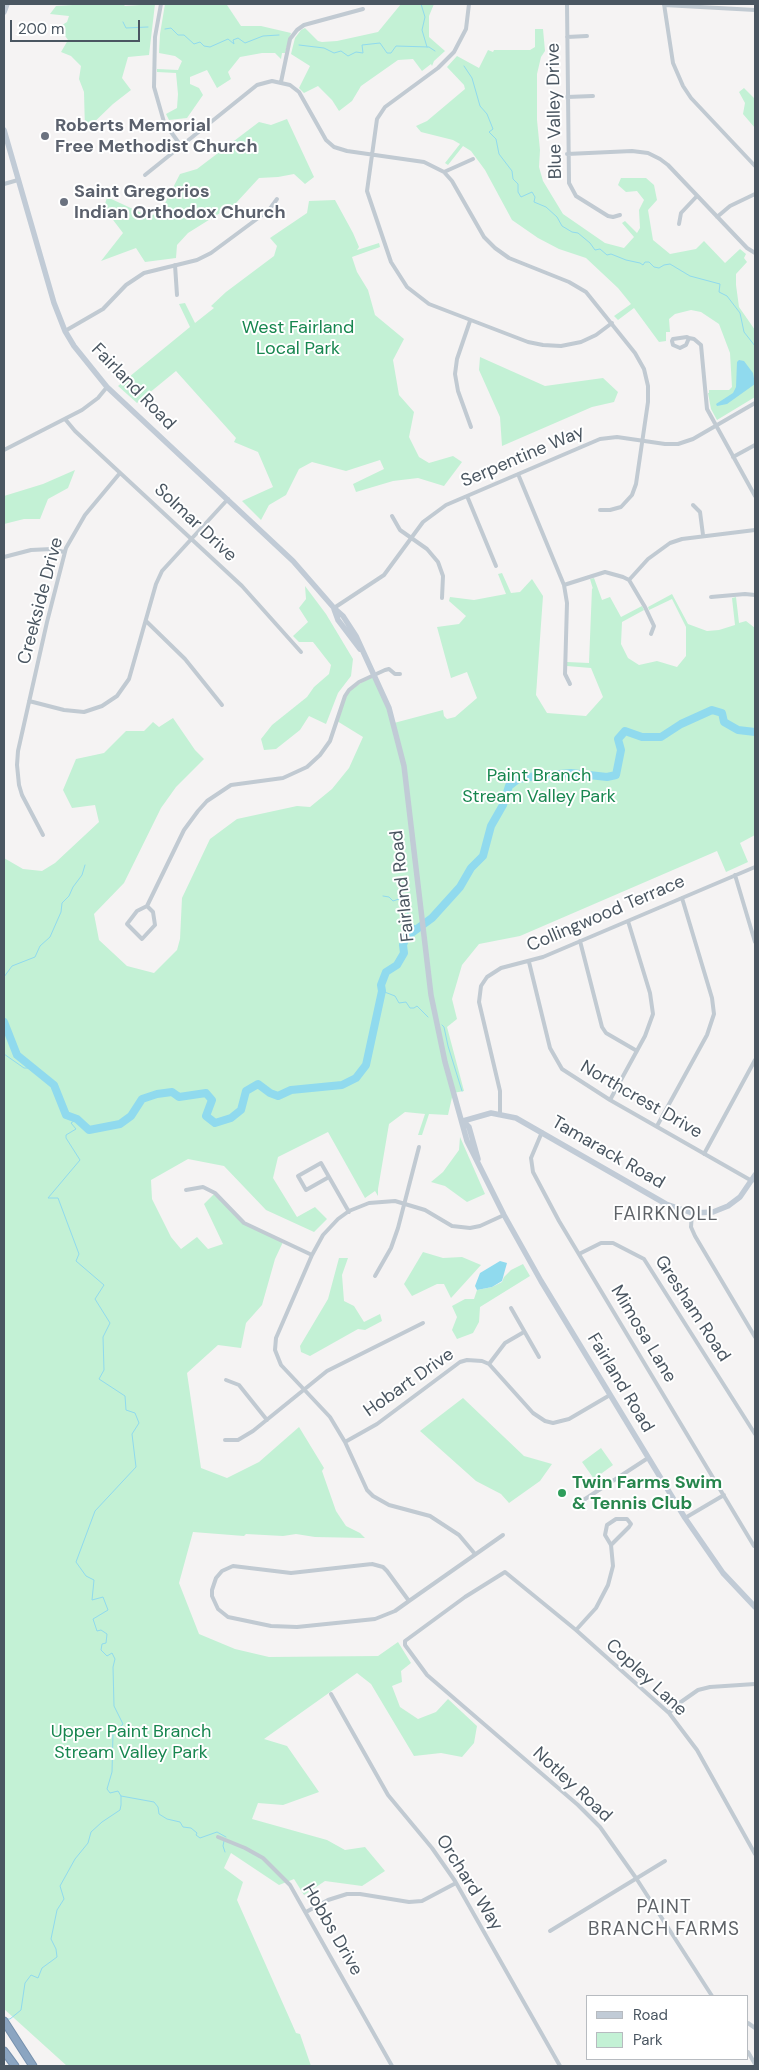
<!DOCTYPE html>
<style>
body{margin:0}
#map{position:relative;width:759px;height:2070px;overflow:hidden;background:#f5f3f3;font-family:"DM Sans",sans-serif}
canvas{display:block}
.frame{position:absolute;inset:0;border:5px solid #4a5661;pointer-events:none}
.legend{position:absolute;left:586px;top:1995px;width:162px;height:65px;box-sizing:border-box;background:#fff;border:1px solid #b7bbc0;margin:0;padding:6px 9px;list-style:none;font-size:15px;color:#4a5661}
.legend li{display:flex;align-items:center;gap:10px;height:25px}
.legend b{width:25px;border:1px solid #b7bbc0}
.scale{position:absolute;left:10px;top:20px;width:130px;height:22px;box-sizing:border-box;border:2px solid #4a5661;border-top:0;padding-left:6px;font-size:15px;line-height:18px;white-space:nowrap;color:#4a5661;-webkit-text-stroke:4px #fff;paint-order:stroke}
</style>
<div id="map">
<canvas width="759" height="2070"></canvas>
<div class="frame"></div>
<ul class="legend">
<li><b style="height:6px;background:#c1cbd6"></b>Road</li>
<li><b style="height:14px;background:#c3f1d5"></b>Park</li>
</ul>
<div class="scale">200 m</div>
</div>
<script>
const ctx = document.querySelector('canvas').getContext('2d');
ctx.lineJoin = 'round';
function fill(path, color) { ctx.fillStyle = color; ctx.fill(path, 'evenodd'); }
const toPath = rows => new Path2D(rows.map(r => 'M' + r).join(''));
function strokePath(path, color, width, dash) { ctx.strokeStyle = color; ctx.lineWidth = width; ctx.lineCap = dash ? 'butt' : 'round'; ctx.setLineDash(dash || []); ctx.stroke(path); }
function drawText(font, color, halo, rows, align = 'center') {
  ctx.font = font + ' "DM Sans",sans-serif'; ctx.lineWidth = 4; ctx.setLineDash([]); ctx.textBaseline = 'middle'; ctx.strokeStyle = halo; ctx.fillStyle = color; for (const [text, x, y, turn = 0] of rows) {
    ctx.save(); ctx.translate(x, y); ctx.rotate((+turn || 0) * Math.PI / 180); ctx.textAlign = isNaN(turn) ? turn : align; if (halo) ctx.strokeText(text, 0, 0); ctx.fillText(text, 0, 0); ctx.restore();
  }
}
fill(toPath([
 [90,4,123,4,125,6,155,4,149,55,128,57,122,78,131,90,113,104,85,131,84,92,79,79,81,66,71,56,61,52,68,40,59,27,67,22,69,16,50,14,56,6],
 [165,4,227,5,241,26,261,26,291,33,285,53,282,53,281,59,275,53,262,53,240,57,228,72,231,79,217,88,207,70,190,77,190,84,199,88,203,95,187,118,169,120,166,114,177,108,178,94,176,73,157,72,157,69,178,70,182,61,175,56,159,53,160,34],
 [401,4,434,4,429,16,429,37,445,51,434,61,432,66,431,64,422,71,413,59,398,60,361,86,352,101,339,111,332,100,318,86,304,93,299,88,310,66,291,54,295,38,301,30,305,28,318,41,322,42,337,41,378,32],
 [535,29,543,29,545,51,541,57,537,74,537,120,540,150,539,167,543,181,563,214,605,243,624,248,634,237,622,223,625,221,637,233,640,228,639,210,644,200,637,191,626,192,618,185,621,178,646,178,654,185,657,200,648,210,653,240,670,254,696,249,704,241,725,263,740,249,746,254,744,258,747,262,736,274,736,285,739,307,755,330,755,397,717,420,711,409,708,393,709,393,709,390,729,390,732,387,730,353,719,324,701,312,691,310,675,314,669,319,670,332,666,332,666,341,659,342,634,308,618,320,614,316,631,304,618,288,586,258,559,249,538,238,512,220,485,170,471,151,463,146,448,165,445,163,460,144,453,140,421,132,416,126,427,121,465,89,464,85,447,67,457,56,479,68,488,50,493,52,494,50,530,50,535,47],
 [744,88,755,99,755,128,743,114,745,103,739,92],
 [287,119,314,177,305,184,294,174,278,177,259,178,236,203,188,233,177,245,176,258,145,262,136,248,101,261,123,233,104,208,107,197,148,216,160,213,180,174,197,169,259,122,271,125],
 [335,200,353,233,359,247,357,250,379,243,380,247,352,257,357,272,368,290,375,315,404,339,393,360,399,395,414,412,409,437,419,457,429,463,453,456,462,462,444,486,418,478,393,481,356,492,353,484,384,469,380,460,346,471,312,462,299,469,286,495,269,505,261,520,242,501,273,487,258,452,234,442,236,438,176,371,137,403,118,386,190,327,179,304,185,303,195,323,214,308,211,306,226,292,274,256,277,246,270,238,307,213,309,201],
 [480,357,545,386,603,378,618,392,614,402,592,407,502,446,500,417,479,370],
 [75,470,68,488,48,499,40,519,24,519,4,524,4,496,43,484],
 [502,573,511,593,520,592,532,579,543,596,536,695,547,713,586,716,603,697,591,668,567,666,567,662,589,663,592,588,593,589,590,579,594,578,602,600,610,597,621,617,642,606,644,610,622,622,621,644,628,658,639,665,657,661,677,667,686,656,686,627,672,599,649,610,648,607,672,594,688,624,707,631,719,630,735,625,732,598,736,597,739,623,746,621,755,628,755,835,740,843,748,862,726,872,717,851,520,936,479,944,462,965,452,999,457,1019,447,1027,464,1091,453,1093,448,1115,429,1114,422,1135,418,1135,425,1114,405,1112,389,1124,378,1189,378,1196,375,1191,365,1198,328,1132,278,1157,273,1178,297,1217,315,1207,327,1219,314,1232,266,1210,224,1166,188,1159,151,1180,152,1199,171,1237,181,1249,197,1237,208,1249,223,1244,204,1204,215,1193,244,1223,283,1242,275,1259,262,1305,246,1323,241,1348,218,1345,187,1373,201,1468,227,1478,259,1462,299,1427,324,1468,322,1471,336,1511,346,1526,360,1533,365,1538,315,1537,296,1534,283,1536,246,1534,244,1536,193,1532,179,1583,199,1634,235,1649,269,1657,378,1656,398,1642,411,1663,401,1671,402,1682,392,1686,400,1707,418,1719,436,1712,448,1699,477,1726,474,1743,462,1757,441,1753,414,1756,371,1684,357,1673,264,1739,287,1746,319,1792,283,1805,258,1803,252,1819,327,1840,345,1850,365,1847,385,1871,362,1886,325,1881,304,1895,294,1879,279,1885,231,1853,224,1868,243,1882,237,1900,296,2033,300,2034,311,2066,67,2066,4,2009,4,858,23,869,42,871,55,863,99,822,95,805,72,808,63,790,76,759,104,753,126,731,144,731,153,722,159,727,173,718,195,750,204,759,176,787,161,808,124,883,94,914,99,940,127,966,154,973,177,950,180,939,182,898,210,839,237,819,297,806,310,807,332,789,349,768,363,737,337,721,349,690,375,675,394,723,443,710,444,716,447,719,455,717,477,698,467,672,451,678,437,627,459,624,466,616,449,601,450,597,474,600,506,594,498,574],
 [305,586,326,614,353,659,351,676,338,693,326,724,309,716,300,730,276,749,264,750,261,739,272,725,307,697,314,687,329,674,331,665,313,642,299,642,293,636,308,622,299,608,306,599],
 [460,1137,485,1194,467,1202,445,1186,431,1182,443,1172,459,1150],
 [423,1252,443,1258,462,1257,481,1265,451,1298,444,1284,437,1284,412,1296,404,1284],
 [339,1258,348,1258,342,1275,344,1301,354,1306,364,1322,380,1314,382,1321,365,1330,358,1329,310,1356,301,1352,300,1346,328,1299],
 [523,1264,530,1276,480,1307,479,1322,473,1333,457,1339,452,1330,457,1317,452,1306,465,1299,474,1299,477,1290,492,1287,502,1282,504,1277,511,1270],
 [463,1398,524,1456,552,1464,540,1481,509,1503,501,1494,476,1481,420,1431],
 [601,1448,613,1465,594,1479,582,1462]
]), '#c3f1d5');
fill(toPath([
 [739,360,744,361,753,373,755,384,727,404,717,406,716,404,733,393,736,387,737,362],
 [500,1261,507,1263,502,1281,492,1287,477,1290,475,1286,480,1273]
]), '#90daee');
strokePath(toPath([
 [421,4,425,17,422,30,427,47],
 [123,22,126,28,148,27],
 [165,29,171,28,178,35,184,35,194,44,200,42,204,46,210,47,228,39,234,44,233,40,238,38,245,43,263,36,279,35],
 [299,45,324,48,334,53,341,51,348,56,356,52,363,53,362,45,380,43,387,53,391,53,396,46,429,47,435,51],
 [464,66,472,78,480,106,487,114,493,129,489,132,496,139,499,154,512,171,513,179,518,184,518,192,521,197,532,192,535,197,534,202,546,207,557,217,562,226,572,232,578,233,590,243,595,250,600,249,607,255,611,254,626,260,640,263,643,265,645,262,649,262,654,267,659,268,664,265,670,264,690,276,720,284,719,292,727,296,740,313,744,332,755,346],
 [383,896,389,897,393,901,402,898,406,901,409,920,417,928],
 [4,977,12,966,35,957,40,946,50,937,61,912,62,903,69,896,73,887,82,875,85,865],
 [382,991,395,996,399,1003,406,1002,410,1008,414,1008,417,1006,428,1017],
 [442,1025,444,1027,448,1046,462,1091],
 [4,1054,24,1068,33,1068],
 [121,1796,154,1802,158,1807,159,1814,167,1819,180,1822,183,1827,191,1828,197,1833,196,1835,200,1838,217,1832,226,1837],
 [224,1841,223,1846,225,1852],
 [7,2019,10,2019,21,2010,25,1983,31,1975,38,1978,42,1968,57,1957,56,1949,51,1939,57,1910,64,1899,60,1886,75,1859,88,1843,91,1832,102,1822,120,1810,121,1805,121,1796,118,1791,110,1793,107,1789,112,1772,113,1733,123,1724,114,1706,113,1667,115,1659,112,1653,107,1656,101,1650,102,1644,106,1643,107,1634,101,1630,97,1631,93,1619,108,1610,103,1597,92,1600,94,1580,86,1576,76,1562,95,1511,136,1467,132,1434,139,1423,135,1413,126,1410,125,1396,99,1379,104,1370,103,1337,110,1323,95,1299,104,1285,76,1261,79,1254,58,1198,48,1198,80,1160,66,1138,66,1135,76,1129,71,1123,77,1119]
]), '#90daee', 1);
strokePath(toPath([
 [4,1022,17,1055,54,1085,66,1115,77,1119,89,1130,120,1124,131,1116,142,1099,157,1094,172,1092,179,1097,206,1093,212,1100,206,1116,215,1123,231,1118,241,1110,246,1091,258,1084,270,1093,278,1096,291,1090,342,1085,356,1078,366,1065,382,991,381,985,386,972,397,965,404,953,403,945,406,937,432,918,460,887,471,868,483,856,491,826,503,805,509,786,518,779,536,776,571,773,607,777,616,775,621,750,618,739,625,731,642,737,661,737,681,724,712,710,722,713,724,722,738,730,755,732]
]), '#90daee', 8);
const highway = toPath([
 [4,2021,33,2066],
 [4,2051,15,2066]
]);
strokePath(highway, '#7690ad', 9);
strokePath(toPath([
 [161,4,155,37,154,87,164,122,181,146],
 [469,4,466,29,454,52,438,68,385,107,377,119,367,191,391,262,407,287,429,304,528,342,543,345,561,346,581,342,596,335,612,323],
 [567,4,569,183,576,196,608,216,613,217,620,215],
 [664,4,673,63,683,86,691,98,755,166],
 [664,5,755,10],
 [567,37,587,36],
 [281,82,290,39,297,30,304,25,363,9],
 [567,97,593,96],
 [567,154,632,151,648,153,660,159,668,165,747,248,755,253],
 [444,172,473,159],
 [145,175,257,85,272,81,290,85,299,92,326,140,334,147,347,151,424,162,444,172,452,181,484,237,495,248,509,258,569,282,586,292,635,353,644,369,648,386,648,402,636,484,632,495,621,507,610,510,600,510],
 [4,184,18,180],
 [717,217,730,206,755,194],
 [679,224,681,213,697,196],
 [175,265,177,295],
 [470,321,457,359,455,374,458,391,471,427],
 [65,331,103,309,126,285,144,273,197,260,211,253,269,210,277,199],
 [689,338,686,345,680,348,673,345,672,341,673,339,687,337,689,338,694,339,701,345,707,409,755,496],
 [65,419,75,431,242,586,301,652],
 [4,450,82,410,98,398,107,387],
 [733,457,755,445],
 [518,474,564,585,567,603,565,674,570,684],
 [467,496,496,566],
 [693,505,700,512,703,535],
 [392,516,400,530,427,549,438,562,443,576,442,598],
 [4,557,31,550,52,549,64,552],
 [629,580,648,559,670,543,682,539,755,530],
 [564,585,605,572,623,577,629,580,645,607,654,626,651,634],
 [711,597,745,594,755,595],
 [334,608,384,575,423,522,446,505,600,439,617,437,665,444,678,444,693,439,755,403],
 [146,621,185,659,222,705],
 [29,701,64,710,84,712,102,706,117,696,129,679,156,584,162,571,228,499],
 [43,835,22,795,19,785,17,765,18,751,47,622,66,548,85,515,120,473],
 [735,875,755,942],
 [147,906,153,912,155,925,142,939,127,924,137,911,147,906,184,830,198,811,207,801,231,785,283,778,307,767,320,755,330,741,345,696,349,690,359,682,385,670,389,669,395,674,400,674],
 [580,941,602,1027,606,1033,637,1051],
 [529,962,550,1048,562,1069,610,1100,752,1181],
 [610,1100,645,1036,653,1014,650,993,628,921],
 [500,1113,500,1091,479,1002,481,986,487,977,501,968,543,957,755,867],
 [657,1126,707,1035,714,1014,712,998,682,898],
 [542,1132,531,1158,533,1172,559,1221,754,1546],
 [704,1154,755,1060],
 [329,1177,306,1190,298,1176,321,1163,349,1212],
 [186,1190,203,1187,215,1193,244,1223,312,1255],
 [692,1213,691,1227,695,1236,755,1337],
 [579,1254,601,1243,613,1243,644,1259,755,1434],
 [375,1276,391,1248,398,1228,419,1147],
 [511,1308,539,1357],
 [489,1364,505,1343,524,1332],
 [226,1380,239,1385,267,1420],
 [225,1440,238,1440,253,1431,327,1371,423,1323],
 [345,1442,377,1424,460,1362,467,1360,482,1361,489,1364,533,1413,545,1421,553,1423,569,1419,610,1395],
 [582,1501,648,1458],
 [685,1518,724,1495],
 [475,1554,459,1535,430,1516,389,1505,373,1496,367,1490,345,1442,330,1417,281,1365,275,1350,276,1338,312,1255,323,1235,338,1219,349,1211,369,1203,395,1201,425,1210,452,1226,470,1228,480,1226,504,1215],
 [372,1564,383,1567,387,1571,409,1601,395,1611,375,1619,297,1627,271,1626,228,1617,218,1609,212,1596,212,1590,216,1578,222,1571,233,1566,291,1573,372,1564],
 [409,1601,503,1535],
 [576,1630,596,1608,608,1585,613,1566,611,1545,605,1535,607,1525,616,1519,627,1519,631,1524,629,1527,611,1545],
 [331,1694,388,1795,432,1848,455,1881,560,2066],
 [669,1713,678,1704,698,1690,710,1687,755,1684],
 [218,1837,245,1848,263,1858,290,1885,392,2066],
 [306,1912,328,1900,347,1894,360,1894,409,1902,422,1901,456,1883],
 [550,1931,665,1861],
 [712,1996,636,1878,600,1827,578,1805,427,1675,405,1645,405,1641,465,1597,505,1572,576,1630,669,1713,697,1750,755,1854],
 [748,2023,755,2028],
 [748,2052,755,2064]
]), '#c1cad2', 4);
strokePath(toPath([
 [4,12,7,4],
 [4,130,54,303,65,331,74,346,107,387,293,561,334,608,343,616,356,636,389,708,404,766,431,995,445,1062,467,1141,504,1215,541,1281,685,1518,723,1573,755,1607],
 [334,609,338,620,360,649],
 [463,1121,491,1113,516,1118,666,1204,692,1213,713,1212,728,1206,740,1197,755,1175],
 [463,1121,469,1127,478,1159]
]), '#c1cbd6', 5.5);
strokePath(highway, '#8ba5c1', 7);
for (const [x, y, r, color] of [
 [45,136,5,"#6b7280"],
 [64,202,5,"#6b7280"],
 [562,1493,5,"#2e9e5b"]
]) { const dot = new Path2D(); dot.arc(x, y, r, 0, 2 * Math.PI); ctx.fillStyle = color; ctx.fill(dot); strokePath(dot, '#fff', 2); }
drawText('18px', '#4a5661', '#fff', [
 ["Blue Valley Drive",555,111,-91],
 ["Fairland Road",133,387,46],
 ["Serpentine Way",523,457,-23],
 ["Solmar Drive",195,523,43],
 ["Creekside Drive",41,601,-75],
 ["Fairland Road",403,886,-96],
 ["Collingwood Terrace",606,914,-23],
 ["Northcrest Drive",641,1100,30],
 ["Tamarack Road",608,1153,30],
 ["Gresham Road",692,1309,57],
 ["Mimosa Lane",643,1334,59],
 ["Hobart Drive",409,1383,-35],
 ["Fairland Road",620,1383,59],
 ["Copley Lane",646,1678,43],
 ["Notley Road",572,1785,43],
 ["Orchard Way",469,1883,58],
 ["Hobbs Drive",332,1930,60]
]);
drawText('bold 18px', '#5b616d', '#fff', [
 ["Roberts Memorial",55,126],
 ["Free Methodist Church",55,147],
 ["Saint Gregorios",74,192],
 ["Indian Orthodox Church",74,213]
], 'left');
drawText('18px', '#17864f', '#fff', [
 ["West Fairland",298,328],
 ["Local Park",298,349],
 ["Paint Branch",539,776],
 ["Stream Valley Park",539,797],
 ["Upper Paint Branch",131,1732],
 ["Stream Valley Park",131,1753]
]);
drawText('bold 18px', '#27864d', '#fff', [
 ["Twin Farms Swim",572,1483],
 ["& Tennis Club",572,1504]
], 'left');
ctx.letterSpacing = '1px';
drawText('19px', '#5f6368', '#fff', [
 ["FAIRKNOLL",666,1215],
 ["PAINT",664,1908],
 ["BRANCH FARMS",664,1930]
]);
ctx.letterSpacing = '0px';
</script>
